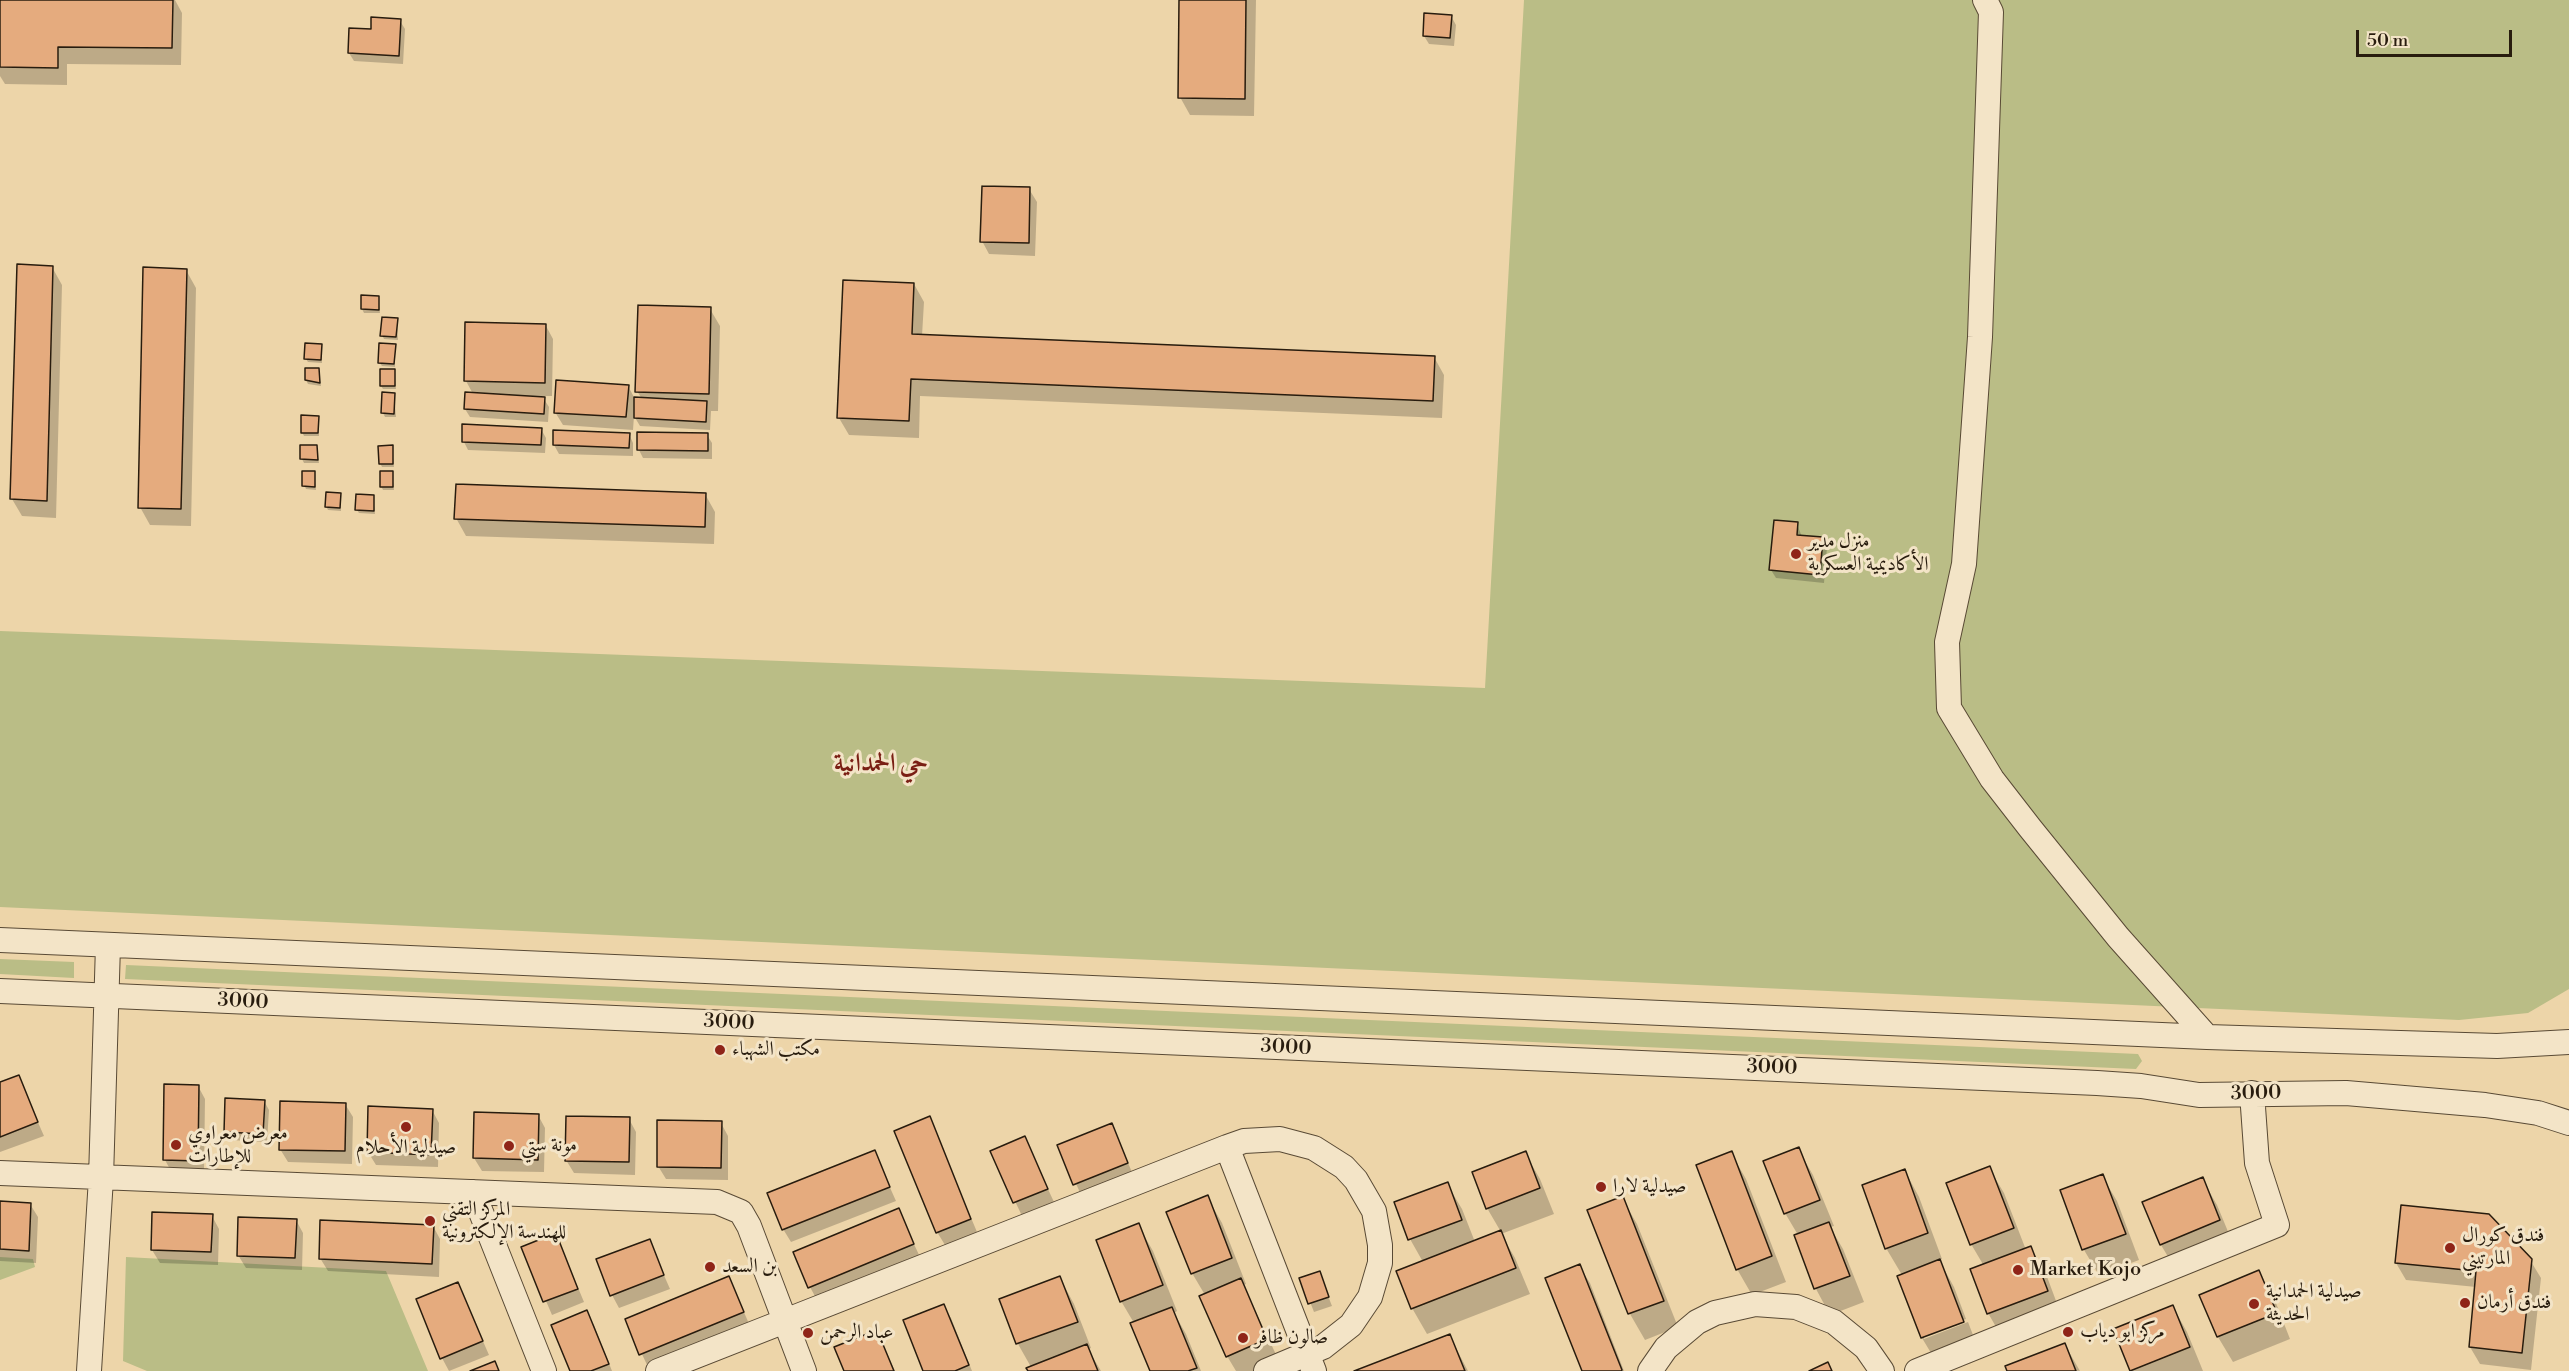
<!DOCTYPE html>
<meta charset="utf-8">
<style>
body{margin:0}
#map{position:relative;width:2569px;height:1371px;overflow:hidden;background:#edd5a9;font-family:"Libre Bodoni",serif}
canvas{display:block}
.scale{position:absolute;left:2356px;top:30px;width:156px;height:27px;box-sizing:border-box;border:3px solid #281c0e;border-top:0;padding-left:8px;font-size:18px;line-height:21px;white-space:nowrap;color:#281c0e;-webkit-text-stroke:4px #f3e4c7;paint-order:stroke}
</style>
<div id="map">
<canvas width="2569" height="1371"></canvas>
<div class="scale">50 m</div>
</div>
<script>
const ctx = document.querySelector('canvas').getContext('2d');
ctx.lineJoin = 'round';
function fill(path, color) { ctx.fillStyle = color; ctx.fill(path, 'evenodd'); }
const toPath = rows => new Path2D(rows.map(r => 'M' + r).join(''));
function strokePath(path, color, width, dash) { ctx.strokeStyle = color; ctx.lineWidth = width; ctx.lineCap = dash ? 'butt' : 'round'; ctx.setLineDash(dash || []); ctx.stroke(path); }
function drawText(font, color, halo, rows, align = 'center') {
  ctx.font = font + ' "Libre Bodoni",Amiri,serif'; ctx.lineWidth = 6; ctx.setLineDash([]); ctx.textBaseline = 'middle'; ctx.strokeStyle = halo; ctx.fillStyle = color; for (const [text, x, y, turn = 0] of rows) {
    ctx.save(); ctx.translate(x, y); ctx.rotate((+turn || 0) * Math.PI / 180); ctx.textAlign = isNaN(turn) ? turn : align; if (halo) ctx.strokeText(text, 0, 0); ctx.fillText(text, 0, 0); ctx.restore();
  }
}
fill(toPath([
 [1524,0,2569,0,2569,989,2528,1013,2459,1020,0,907,0,631,1485,688],
 [0,959,74,962,74,978,0,974],
 [126,965,2138,1054,2142,1061,2136,1069,125,979],
 [0,1257,33,1259,35,1267,0,1280],
 [126,1257,386,1271,428,1371,147,1371,123,1361]
]), '#babd86');
fill(toPath([
 [0,0,175,0,182,13,181,65,67,64,67,85,5,84,0,76],
 [1181,0,1256,0,1254,116,1190,115,1180,97],
 [1451,16,1456,25,1454,46,1429,44,1424,36],
 [400,21,405,29,403,64,354,61,349,53,372,31],
 [1029,189,1037,202,1035,256,989,254,982,241],
 [52,267,62,285,56,518,22,516,12,499],
 [186,270,196,288,191,526,150,525,140,507],
 [914,284,924,302,922,336,1434,357,1444,375,1442,418,920,396,919,438,849,435,839,418],
 [378,297,380,313,364,313,362,309],
 [710,309,720,326,718,411,711,411,710,430,640,426,634,416,633,430,563,425,555,412,628,386,635,399,642,399,637,391],
 [397,320,398,340,384,339,382,335],
 [546,326,553,339,552,396,542,396,549,407,548,422,470,417,465,409,473,394,466,381],
 [395,345,395,367,382,366,379,362],
 [321,346,322,363,308,362,306,359],
 [318,369,321,386,308,384,306,380],
 [394,371,396,389,383,389,381,386],
 [394,394,396,417,385,417,383,413],
 [318,417,319,436,304,436,302,432],
 [541,429,546,438,545,453,468,450,464,442],
 [555,432,629,434,633,443,633,456,559,454,554,445],
 [707,435,712,443,712,459,643,458,639,450],
 [316,447,319,463,304,463,302,459],
 [392,447,394,467,382,467,380,463],
 [314,473,316,490,306,489,304,485],
 [392,473,394,490,383,490,381,486],
 [705,494,715,512,714,544,466,536,456,518],
 [340,495,341,511,328,510,326,506],
 [373,497,375,514,359,513,357,510],
 [1797,524,1802,537,1822,539,1827,547,1824,583,1776,578,1771,570],
 [18,1077,44,1136,0,1152,0,1084],
 [198,1086,205,1099,204,1173,172,1173,165,1160],
 [264,1101,269,1110,267,1142,230,1140,225,1131],
 [345,1104,353,1117,352,1164,288,1162,280,1149],
 [432,1110,439,1123,438,1167,376,1165,368,1152],
 [538,1115,545,1128,544,1172,482,1171,474,1158],
 [929,1118,977,1232,945,1245,937,1232],
 [629,1119,636,1132,635,1175,574,1173,566,1160],
 [721,1123,728,1136,728,1180,666,1179,658,1166],
 [1112,1125,1134,1177,1082,1197,1059,1146],
 [1024,1138,1054,1202,1022,1216,992,1152],
 [1798,1149,1813,1175,1834,1226,1830,1227,1843,1249,1864,1302,1830,1315,1816,1289,1795,1236,1798,1235,1785,1213],
 [874,1152,896,1201,791,1242,783,1229],
 [1525,1153,1540,1179,1554,1214,1501,1234,1515,1258,1530,1294,1427,1334,1412,1308,1423,1262,1410,1239,1396,1203,1447,1184,1462,1209,1475,1242,1501,1232,1487,1208],
 [1731,1153,1746,1179,1786,1282,1752,1295,1737,1269],
 [1989,1168,2004,1193,2026,1250,2031,1248,2046,1274,2062,1317,2003,1339,1988,1313,1984,1266,1971,1244],
 [1905,1171,1919,1197,1942,1259,1939,1260,1954,1287,1966,1319,1924,1335,1924,1339,1968,1322,1978,1348,1937,1363,1922,1338,1899,1277,1902,1275,1886,1248],
 [2102,1176,2117,1201,2139,1260,2099,1275,2084,1250,2062,1191],
 [2202,1179,2217,1205,2234,1246,2176,1270,2161,1245,2144,1203],
 [1207,1197,1222,1223,1246,1284,1243,1285,1281,1365,1267,1371,1236,1371,1227,1356,1205,1295,1192,1273],
 [1622,1198,1637,1224,1678,1327,1645,1340,1630,1314,1589,1211],
 [0,1203,30,1204,38,1217,36,1263,0,1261],
 [898,1210,920,1257,817,1300,810,1287],
 [212,1216,219,1229,218,1265,160,1263,152,1250],
 [296,1220,303,1233,302,1270,246,1268,238,1255],
 [1138,1225,1153,1251,1177,1311,1174,1313,1186,1334,1201,1371,1151,1371,1134,1323,1121,1301],
 [433,1226,440,1239,439,1277,328,1271,320,1258],
 [556,1235,584,1302,552,1315,523,1247],
 [649,1241,670,1289,619,1308,612,1295],
 [2530,1260,2541,1278,2531,1370,2480,1364,2470,1347,2476,1287,2406,1280,2396,1263],
 [1579,1266,1590,1283,1624,1371,1583,1371],
 [2259,1272,2274,1298,2290,1339,2233,1362,2218,1337,2201,1295],
 [1319,1273,1332,1306,1314,1312,1301,1279],
 [729,1278,750,1326,648,1367,626,1320],
 [1060,1278,1074,1304,1091,1348,1088,1349,1101,1371,1029,1371,1031,1367,1018,1344,1001,1300],
 [458,1284,489,1355,449,1371,442,1358],
 [943,1306,951,1318,972,1371,925,1371],
 [2173,1307,2187,1332,2203,1371,2132,1371,2115,1330],
 [586,1312,594,1325,612,1371,572,1371],
 [877,1332,895,1371,845,1371],
 [1449,1335,1468,1371,1358,1371],
 [2065,1345,2080,1371,2009,1371]
]), '#0003');
const building = toPath([
 [0,0,173,0,172,48,58,47,58,68,0,67,0,0],
 [1179,0,1246,0,1245,99,1178,98,1179,0],
 [1424,13,1452,15,1450,38,1423,36,1424,13],
 [371,17,401,19,399,56,348,53,349,28,371,29,371,17],
 [982,186,1030,187,1029,243,980,242,982,186],
 [17,264,53,266,47,501,10,499,17,264],
 [143,267,187,269,181,509,138,508,143,267],
 [843,280,914,283,912,334,1435,356,1433,401,911,379,909,421,837,418,843,280],
 [361,295,379,296,379,310,361,309,361,295],
 [638,305,711,307,709,394,635,392,638,305],
 [382,317,398,318,396,337,380,336,382,317],
 [465,322,546,324,545,383,464,381,465,322],
 [305,343,322,344,321,360,304,359,305,343],
 [379,343,396,344,394,364,378,363,379,343],
 [305,368,319,368,320,383,305,380,305,368],
 [380,369,395,369,395,386,380,386,380,369],
 [556,380,629,385,626,417,554,413,556,380],
 [382,392,395,393,394,414,381,413,382,392],
 [465,392,545,397,544,414,464,409,465,392],
 [634,397,707,401,706,422,634,418,634,397],
 [301,415,319,416,318,433,301,433,301,415],
 [462,424,542,428,541,445,462,442,462,424],
 [553,430,630,433,629,448,553,445,553,430],
 [637,432,708,433,708,451,637,450,637,432],
 [300,445,317,445,318,460,300,459,300,445],
 [393,445,393,464,379,464,378,446,393,445],
 [302,471,315,471,315,487,302,486,302,471],
 [380,471,393,471,393,487,380,487,380,471],
 [456,484,706,493,705,527,454,519,456,484],
 [326,492,341,493,340,508,325,507,326,492],
 [356,494,374,495,374,511,355,510,356,494],
 [1774,520,1798,522,1797,535,1823,537,1820,575,1769,570,1774,520],
 [19,1075,38,1122,0,1137,0,1082,19,1075],
 [164,1084,199,1085,198,1161,163,1160,164,1084],
 [225,1098,265,1100,263,1134,224,1132,225,1098],
 [280,1101,346,1103,345,1151,279,1150,280,1101],
 [368,1106,433,1109,431,1155,367,1152,368,1106],
 [474,1112,539,1114,538,1160,473,1158,474,1112],
 [566,1116,630,1117,629,1162,565,1161,566,1116],
 [930,1116,971,1219,936,1233,894,1131,930,1116],
 [657,1120,722,1121,721,1168,657,1167,657,1120],
 [1112,1123,1128,1163,1073,1185,1057,1145,1112,1123],
 [1025,1136,1048,1189,1013,1203,990,1151,1025,1136],
 [1799,1147,1820,1200,1784,1214,1763,1161,1799,1147],
 [875,1150,890,1187,782,1230,767,1193,875,1150],
 [1526,1151,1540,1188,1486,1209,1472,1172,1526,1151],
 [1732,1151,1772,1256,1736,1270,1696,1165,1732,1151],
 [1990,1166,2014,1228,1970,1245,1946,1183,1990,1166],
 [1905,1169,1928,1233,1885,1249,1862,1185,1905,1169],
 [2103,1174,2126,1234,2082,1250,2060,1190,2103,1174],
 [2203,1177,2220,1220,2160,1245,2142,1202,2203,1177],
 [1448,1182,1462,1220,1408,1240,1394,1202,1448,1182],
 [1208,1195,1232,1258,1191,1274,1166,1212,1208,1195],
 [1623,1196,1664,1301,1628,1314,1587,1210,1623,1196],
 [0,1201,31,1203,29,1251,0,1249,0,1201],
 [2401,1205,2489,1214,2532,1259,2522,1353,2469,1347,2476,1271,2395,1263,2401,1205],
 [899,1208,914,1244,808,1288,793,1252,899,1208],
 [152,1212,213,1214,211,1252,151,1250,152,1212],
 [238,1217,297,1219,295,1258,237,1256,238,1217],
 [320,1220,434,1225,432,1264,319,1259,320,1220],
 [1829,1222,1850,1276,1814,1289,1794,1235,1829,1222],
 [1139,1223,1163,1285,1120,1302,1096,1240,1139,1223],
 [1501,1230,1516,1268,1411,1309,1396,1271,1501,1230],
 [556,1233,578,1289,543,1302,521,1247,556,1233],
 [650,1239,664,1275,610,1296,596,1259,650,1239],
 [2031,1246,2048,1291,1987,1314,1970,1269,2031,1246],
 [1940,1259,1964,1322,1921,1338,1897,1276,1940,1259],
 [1580,1264,1622,1370,1621,1371,1582,1371,1545,1278,1580,1264],
 [2259,1270,2277,1313,2217,1337,2199,1295,2259,1270],
 [1320,1271,1329,1297,1308,1304,1299,1278,1320,1271],
 [729,1276,744,1312,639,1355,625,1319,729,1276],
 [1060,1276,1078,1322,1016,1344,999,1299,1060,1276],
 [1241,1278,1267,1339,1226,1357,1199,1296,1241,1278],
 [458,1282,483,1341,440,1359,416,1299,458,1282],
 [944,1304,969,1365,955,1371,923,1371,903,1320,944,1304],
 [2173,1305,2190,1347,2130,1371,2113,1329,2173,1305],
 [1172,1307,1197,1368,1188,1371,1150,1371,1130,1323,1172,1307],
 [587,1310,609,1364,591,1371,570,1371,551,1325,587,1310],
 [877,1330,894,1371,844,1371,834,1347,877,1330],
 [1450,1334,1465,1371,1354,1371,1450,1334],
 [2065,1343,2076,1371,2007,1371,2005,1366,2065,1343],
 [1087,1344,1098,1371,1028,1371,1026,1368,1087,1344],
 [495,1361,499,1371,470,1371,495,1361],
 [1828,1362,1832,1371,1809,1371,1828,1362]
]);
fill(building, '#e5ab7e');
strokePath(building, '#281c0e', 1.5);
const minor = toPath([
 [1985,0,1991,12,1980,337,1964,564,1947,642,1949,708,1992,779,2030,828,2118,937,2207,1037],
 [0,940,2207,1037,2497,1046,2569,1042],
 [0,991,2097,1083,2141,1086,2199,1095,2346,1093,2485,1105,2538,1113,2569,1123],
 [1227,1147,1314,1371],
 [0,1173,717,1202,741,1212,749,1226,804,1371],
 [473,1192,544,1371],
 [89,1371,101,1178,108,945],
 [658,1371,1227,1147,1244,1141,1280,1139,1314,1148,1344,1167,1356,1180,1374,1211,1380,1245,1380,1263,1370,1297,1351,1325,1323,1347,1266,1371],
 [1650,1371,1666,1348,1697,1322,1715,1313,1755,1304,1796,1307,1834,1322,1866,1348,1882,1371],
 [1917,1371,2277,1225,2257,1163,2252,1093]
]);
strokePath(minor, '#594a35', 26);
strokePath(minor, '#f3e4c7', 24);
for (const [x, y, r, color] of [
 [1796,554,6,"#8f2418"],
 [720,1050,6,"#8f2418"],
 [406,1127,6,"#8f2418"],
 [176,1145,6,"#8f2418"],
 [509,1146,6,"#8f2418"],
 [1601,1187,6,"#8f2418"],
 [430,1221,6,"#8f2418"],
 [2450,1248,6,"#8f2418"],
 [710,1267,6,"#8f2418"],
 [2018,1270,6,"#8f2418"],
 [2465,1303,6,"#8f2418"],
 [2254,1304,6,"#8f2418"],
 [2068,1332,6,"#8f2418"],
 [808,1333,6,"#8f2418"],
 [1243,1338,6,"#8f2418"]
]) { const dot = new Path2D(); dot.arc(x, y, r, 0, 2 * Math.PI); ctx.fillStyle = color; ctx.fill(dot); strokePath(dot, '#f3e4c7', 2); }
drawText('20px', '#281c0e', '#f3e4c7', [
 ["منزل مدير",1808,542],
 ["الأكاديمية العسكرية",1808,565],
 ["مكتب الشهباء",732,1050],
 ["معرض معراوي",188,1134],
 ["للإطارات",188,1157],
 ["مونة ستي",521,1146],
 ["صيدلية الأحلام",406,1148,"center"],
 ["صيدلية لارا",1613,1187],
 ["المركز التقني",442,1210],
 ["للهندسة الإلكترونية",442,1233],
 ["فندق كورال",2462,1236],
 ["المارتيني",2462,1259],
 ["بن السعد",722,1267],
 ["Market Kojo",2030,1270],
 ["صيدلية الحمدانية",2266,1292],
 ["الحديثة",2266,1315],
 ["فندق أرمان",2477,1303],
 ["مركز ابو دياب",2080,1332],
 ["عباد الرحمن",820,1333],
 ["صالون ظافر",1255,1338]
], 'left');
drawText('20px', '#281c0e', '#f3e4c7', [
 ["3000",243,1002,3],
 ["3000",729,1023,3],
 ["3000",1286,1048,3],
 ["3000",1772,1068,2],
 ["3000",2256,1094,-1]
]);
drawText('bold 26px', '#7a1f14', '#f3e4c7', [
 ["حي الحمدانية",881,765]
]);
</script>
